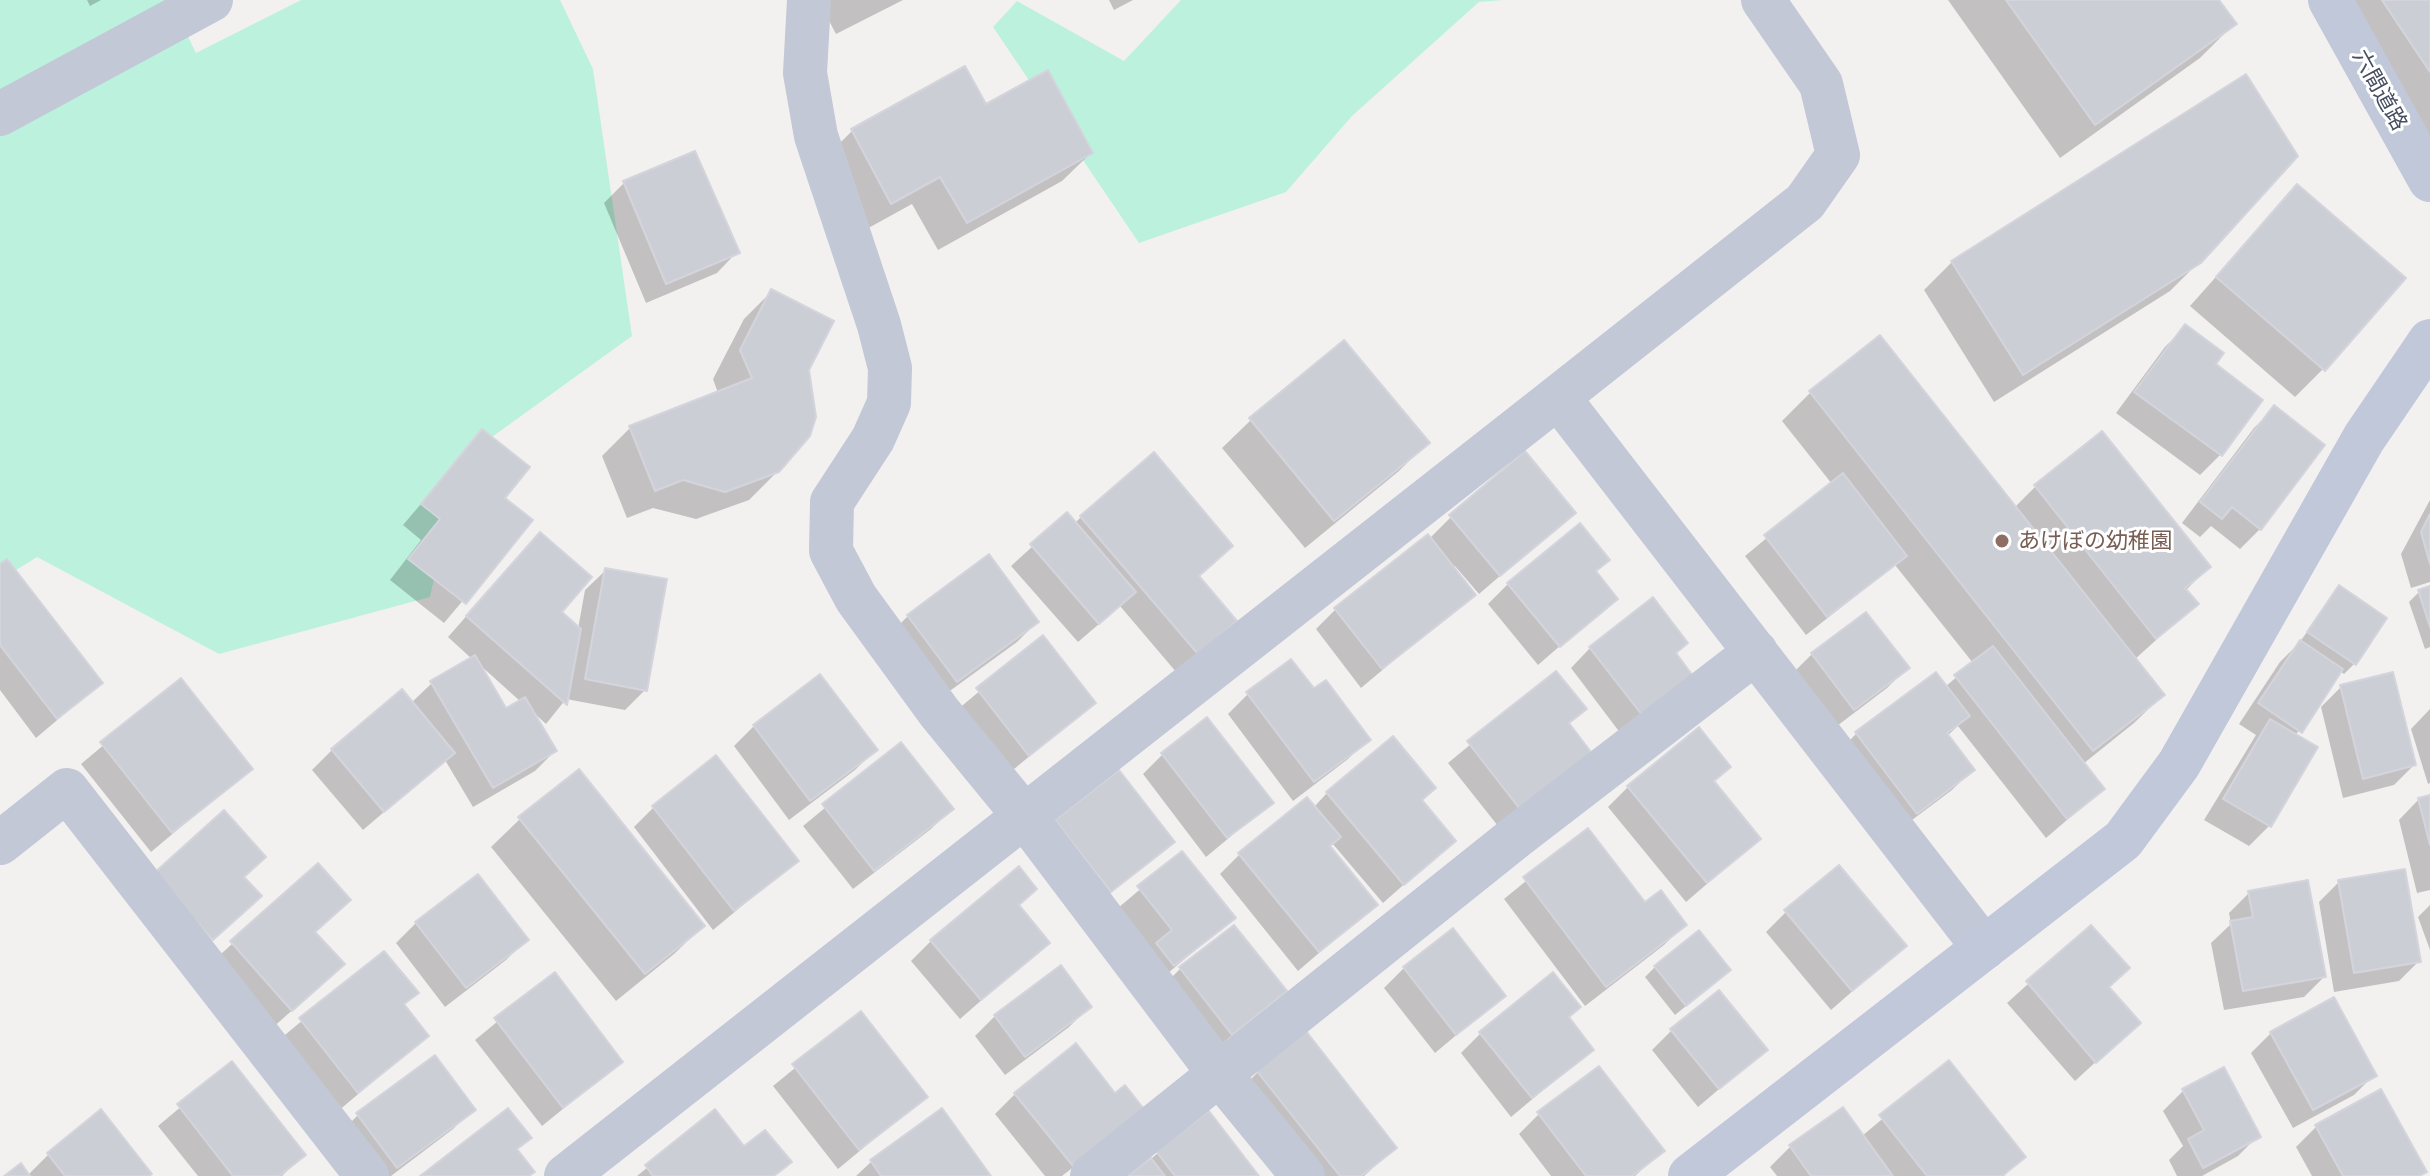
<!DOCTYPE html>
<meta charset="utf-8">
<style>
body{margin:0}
canvas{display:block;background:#f3f0f0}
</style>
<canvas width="2430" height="1176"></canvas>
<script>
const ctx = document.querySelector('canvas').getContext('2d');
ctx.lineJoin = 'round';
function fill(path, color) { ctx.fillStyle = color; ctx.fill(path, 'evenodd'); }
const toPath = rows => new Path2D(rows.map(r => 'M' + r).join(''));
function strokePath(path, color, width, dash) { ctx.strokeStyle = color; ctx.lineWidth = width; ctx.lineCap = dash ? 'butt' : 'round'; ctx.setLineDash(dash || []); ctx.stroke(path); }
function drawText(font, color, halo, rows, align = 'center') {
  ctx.font = font + ' "Exo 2","Noto Sans JP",sans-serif'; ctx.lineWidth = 6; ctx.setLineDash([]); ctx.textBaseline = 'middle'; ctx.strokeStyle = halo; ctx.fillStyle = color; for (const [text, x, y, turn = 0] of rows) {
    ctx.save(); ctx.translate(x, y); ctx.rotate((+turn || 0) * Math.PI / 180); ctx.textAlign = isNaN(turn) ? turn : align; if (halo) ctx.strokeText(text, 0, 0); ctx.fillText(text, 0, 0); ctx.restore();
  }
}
fill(toPath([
 [0,0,170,0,196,53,301,0,560,0,593,69,632,336,460,460,430,597,219,654,37,557,0,580],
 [1181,0,1503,0,1479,2,1352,116,1286,192,1139,243,993,27,1017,1,1124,61]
]), '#bcf2dd');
fill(toPath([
 [87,0,101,0,90,6],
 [818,0,903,0,836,34],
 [1109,0,1133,0,1114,10],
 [1948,0,2217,0,2234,24,2200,58,2060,158],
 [2335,0,2430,0,2430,143],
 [965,69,985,106,1091,153,1062,181,938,250,912,204,863,231,824,159,852,131],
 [694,154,737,252,717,273,646,303,604,203,624,183],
 [2297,186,2323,369,2295,397,2190,306],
 [1952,262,2199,262,2170,291,1994,402,1924,290],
 [772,291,807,369,778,471,749,500,696,519,653,508,627,518,602,456,630,428,718,393,713,379,744,319],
 [2185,327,2213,364,2261,401,2220,455,2200,475,2116,413,2165,347],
 [1880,337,2014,508,2035,487,2209,567,2185,591,2196,604,2134,660,2163,695,2134,723,2083,764,2103,789,2046,838,1958,726,1947,736,1972,770,1952,790,1896,832,1837,753,1857,733,1945,687,1973,663,1895,565,1806,635,1745,556,1832,484,1782,421,1810,393],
 [2274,408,2260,529,2240,549,2211,526,2200,537,2182,523,2254,428],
 [1251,420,1427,443,1399,471,1305,548,1222,448],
 [483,431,502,498,530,521,444,623,390,580,421,540,403,525],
 [2430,500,2430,582,2411,588,2401,554],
 [1573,513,1479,594,1455,566,1452,568,1473,594,1361,688,1316,629,1336,609,1429,539,1451,517],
 [1067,515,1074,524,1081,517,1197,577,1234,621,1177,673,1120,606,1078,642,1011,566],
 [520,555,559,612,578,629,585,590,606,570,645,690,625,710,566,699,546,724,532,711,555,751,535,771,473,807,445,760,363,830,312,770,332,750,411,703,432,683,472,659,448,637],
 [480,665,521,702,505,711],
 [989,556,1037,622,1017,642,936,701,888,636,908,616],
 [0,567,101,683,36,738,0,690],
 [1594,572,1615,598,1538,665,1488,604,1508,584],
 [2339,588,2384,619,2354,664,2344,674,2340,671,2295,736,2269,826,2249,846,2204,820,2256,735,2239,724,2280,662,2299,643],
 [2430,589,2430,647,2425,649,2409,602,2419,592],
 [1043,638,1094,703,1008,774,957,710],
 [1590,648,1674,654,1691,676,1621,734,1571,668],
 [1812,654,1907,668,1887,688,1833,729,1792,674],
 [1556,674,1584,709,1568,725,1592,756,1502,831,1448,763],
 [820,677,875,750,855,770,789,820,734,746,754,726],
 [180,681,250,769,151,852,81,764],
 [2341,687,2414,765,2394,785,2343,798,2321,707],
 [1314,691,1368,739,1348,759,1293,801,1228,714,1248,694],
 [2430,709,2430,783,2428,784,2411,729],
 [901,745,951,809,931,829,853,889,803,826],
 [1163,754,1271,803,1206,857,1143,774],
 [1713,782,1759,839,1686,902,1608,807,1628,787],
 [1327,793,1420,801,1453,841,1383,903,1332,843,1328,847,1375,905,1298,971,1220,874,1240,854,1314,807],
 [2430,797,2430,890,2417,893,2399,820,2419,799],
 [654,807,796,861,713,930,634,827],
 [520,819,703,926,674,954,616,1001,491,847],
 [1056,821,1173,841,1090,910],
 [1587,831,1644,905,1684,925,1664,945,1585,1006,1504,899],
 [1182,854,1233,918,1154,985,1118,908],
 [318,866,349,900,314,933,322,984,271,1029,211,963],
 [2339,882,2419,961,2399,981,2334,992,2319,902],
 [2249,893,2324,977,2304,997,2224,1010,2211,943,2231,924,2229,913],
 [2430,905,2430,950,2418,917],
 [1017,906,1047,943,960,1019,911,961,931,941],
 [1786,912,1904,946,1831,1010,1766,932],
 [416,923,526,940,506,960,445,1007,396,943],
 [2091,927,2108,988,2138,1023,2075,1081,2007,1003],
 [384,953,416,993,403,1006,427,1036,337,1112,280,1039],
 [1182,967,1285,991,1211,1053,1160,989],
 [1655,967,1718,980,1675,1015,1645,977],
 [1404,968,1503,996,1435,1053,1384,988],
 [554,975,621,1062,542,1126,475,1040],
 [1089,1007,1069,1027,1005,1075,975,1036,995,1016],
 [861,1014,926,1096,838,1169,773,1086],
 [1567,1019,1591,1050,1511,1117,1461,1053,1481,1033],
 [1672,1030,1765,1050,1698,1107,1652,1050],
 [2271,1033,2374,1075,2354,1095,2293,1128,2251,1053],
 [1949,1063,2024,1156,2004,1176,1777,1176,1770,1167,1790,1147,1862,1136],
 [232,1064,303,1155,282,1176,198,1176,158,1126],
 [1258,1072,1395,1148,1364,1176,1304,1176,1238,1092],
 [2183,1091,2258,1136,2238,1156,2202,1176,2177,1176,2169,1160,2183,1146,2163,1111],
 [1015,1094,1122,1129,1062,1176,1045,1176,995,1114],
 [473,1109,453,1129,391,1176,369,1176,338,1135,358,1115],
 [942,1111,989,1176,856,1176,871,1162],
 [715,1112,744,1149,789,1162,775,1176,637,1176],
 [1539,1114,1662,1151,1635,1176,1551,1176,1519,1134],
 [2316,1127,2424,1172,2420,1176,2312,1176,2296,1147],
 [1158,1153,1256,1176,1130,1176],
 [49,1154,147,1176,7,1176,27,1176]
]), '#0003');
const building = toPath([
 [2006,0,2219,0,2237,24,2095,125,2006,0],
 [2382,0,2430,0,2430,72,2382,0],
 [965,66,986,104,1048,70,1093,153,967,223,940,177,891,204,851,129,965,66],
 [2246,74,2298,156,2201,263,2023,375,1951,261,2246,74],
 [695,151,740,253,666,284,623,181,695,151],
 [2297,184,2406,278,2325,371,2216,277,2297,184],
 [771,289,834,321,809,370,816,417,810,436,779,472,725,492,683,480,655,491,629,426,752,378,740,350,771,289],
 [2185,324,2224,353,2216,364,2263,400,2222,456,2134,392,2185,324],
 [1880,335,2165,695,2093,751,1809,391,1880,335],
 [1344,340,1430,443,1334,521,1249,418,1344,340],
 [2274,405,2325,445,2261,530,2232,507,2222,519,2200,502,2274,405],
 [482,429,530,467,505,498,533,520,466,604,408,559,440,519,421,504,482,429],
 [2102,431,2211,567,2185,588,2199,604,2156,639,2034,485,2102,431],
 [1525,451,1576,513,1500,576,1449,515,1525,451],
 [1154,452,1233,546,1199,576,1237,621,1198,654,1080,516,1154,452],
 [1843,473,1907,556,1827,617,1764,535,1843,473],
 [1067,512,1136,592,1099,624,1030,544,1067,512],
 [2430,514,2430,564,2421,532,2430,514],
 [1580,523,1610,560,1596,571,1618,599,1560,647,1507,583,1580,523],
 [540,532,592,577,562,612,581,629,567,705,466,616,540,532],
 [1428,534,1476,595,1382,669,1334,608,1428,534],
 [989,554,1039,622,957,682,907,615,989,554],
 [7,559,103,683,57,719,0,645,0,564,7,559],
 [605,568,667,579,647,691,585,679,605,568],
 [2339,585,2387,618,2356,665,2307,632,2339,585],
 [2430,586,2430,627,2418,590,2430,586],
 [1653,597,1688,643,1676,653,1693,676,1642,715,1589,647,1653,597],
 [1866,612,1910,668,1854,710,1811,653,1866,612],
 [1043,635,1096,703,1029,756,976,688,1043,635],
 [2300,640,2343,669,2302,733,2258,703,2300,640],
 [1993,646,2105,789,2067,819,1954,675,1993,646],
 [475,655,506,708,525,697,557,751,493,788,430,681,475,655],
 [1291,659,1314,688,1326,680,1371,740,1314,782,1246,692,1291,659],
 [1556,671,1587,709,1569,723,1594,756,1523,813,1467,741,1556,671],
 [1936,672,1970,716,1947,733,1975,770,1917,814,1855,732,1936,672],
 [2393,672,2416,765,2363,779,2340,685,2393,672],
 [820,674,878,750,810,801,753,725,820,674],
 [181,678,253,769,172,833,100,742,181,678],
 [402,689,455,753,384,812,331,749,402,689],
 [1207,717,1274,803,1227,838,1161,753,1207,717],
 [2270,719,2318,747,2271,827,2223,799,2270,719],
 [1699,727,1731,767,1714,781,1761,839,1707,883,1627,786,1699,727],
 [1393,736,1436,788,1422,800,1456,841,1404,885,1326,792,1393,736],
 [901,742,954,809,874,871,822,804,901,742],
 [716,755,799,861,734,911,652,806,716,755],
 [579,769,705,926,645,974,518,817,579,769],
 [1119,770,1175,842,1111,892,1055,820,1119,770],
 [2430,795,2430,845,2418,798,2430,795],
 [1307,797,1341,837,1330,846,1378,905,1319,952,1238,853,1307,797],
 [224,810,266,857,244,877,262,896,213,940,153,874,224,810],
 [1588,828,1645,902,1661,890,1687,925,1606,987,1523,877,1588,828],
 [1182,851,1236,918,1174,966,1156,943,1172,930,1137,886,1182,851],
 [318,863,351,900,315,932,345,964,292,1011,230,941,318,863],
 [1839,865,1907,946,1852,991,1784,910,1839,865],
 [1019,866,1037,889,1019,905,1050,943,981,1000,930,940,1019,866],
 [2405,869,2421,962,2354,973,2338,880,2405,869],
 [478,874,529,940,466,988,415,922,478,874],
 [2308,880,2326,977,2243,991,2230,921,2253,917,2248,891,2308,880],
 [1234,925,1287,991,1232,1035,1179,967,1234,925],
 [2091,925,2130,968,2109,987,2141,1023,2096,1063,2026,981,2091,925],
 [1453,928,1506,996,1456,1035,1403,967,1453,928],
 [1699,930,1731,970,1686,1006,1654,966,1699,930],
 [384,951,419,993,404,1004,429,1036,358,1093,299,1018,384,951],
 [1061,965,1092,1007,1025,1057,994,1015,1061,965],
 [555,972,623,1062,563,1108,494,1018,555,972],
 [1553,972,1581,1007,1569,1017,1594,1050,1532,1098,1479,1032,1553,972],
 [1719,990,1768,1050,1719,1089,1670,1029,1719,990],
 [2334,997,2377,1076,2313,1110,2270,1032,2334,997],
 [861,1011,928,1097,859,1150,792,1064,861,1011],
 [1306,1031,1397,1148,1361,1176,1340,1176,1256,1070,1306,1031],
 [1076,1043,1115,1093,1125,1085,1144,1109,1073,1166,1014,1093,1076,1043],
 [435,1055,476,1110,397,1168,356,1113,435,1055],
 [1949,1060,2026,1157,2002,1176,1927,1176,1879,1115,1949,1060],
 [232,1061,306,1155,279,1176,233,1176,177,1104,232,1061],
 [1599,1066,1665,1151,1632,1176,1586,1176,1537,1112,1599,1066],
 [2224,1067,2261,1137,2203,1168,2188,1139,2204,1130,2182,1089,2224,1067],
 [2381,1089,2427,1172,2419,1176,2343,1176,2315,1125,2381,1089],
 [1843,1107,1893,1176,1811,1176,1789,1145,1843,1107],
 [508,1108,532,1138,517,1149,535,1172,529,1176,420,1176,508,1108],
 [942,1108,991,1176,881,1176,870,1160,942,1108],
 [101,1109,152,1174,149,1176,65,1176,47,1153,101,1109],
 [715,1109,744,1146,765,1130,792,1162,774,1176,653,1176,645,1165,715,1109],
 [1209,1111,1259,1176,1175,1176,1156,1151,1209,1111],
 [1151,1158,1165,1176,1127,1176,1151,1158],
 [21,1163,30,1176,4,1176,21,1163]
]);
fill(building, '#ccced6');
strokePath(building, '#d4d4dc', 2);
strokePath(toPath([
 [809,0,805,73,816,136,879,325,890,368,889,403,873,439,832,502,831,551,856,598,939,712,1026,818,1221,1076,1303,1176],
 [0,114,211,0],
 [1558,397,1805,202,1838,155,1821,84,1763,0],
 [0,843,67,790,367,1176],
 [566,1176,1558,397,1984,948],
 [1092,1176,1517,836,1756,652]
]), '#c3c8d6', 44);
strokePath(toPath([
 [2330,0,2430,180],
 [1690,1176,2123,840,2179,764,2364,438,2430,341]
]), '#c1c8da', 44);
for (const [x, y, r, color] of [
 [2002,541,8,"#8d6e63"]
]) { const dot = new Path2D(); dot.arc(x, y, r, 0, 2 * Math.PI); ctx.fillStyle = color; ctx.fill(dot); strokePath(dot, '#fff', 3); }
drawText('22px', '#464e5f', '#fff', [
 ["六間道路",2380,90,61]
]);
drawText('22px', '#785e54', '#fff', [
 ["あけぼの幼稚園",2018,541]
], 'left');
</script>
